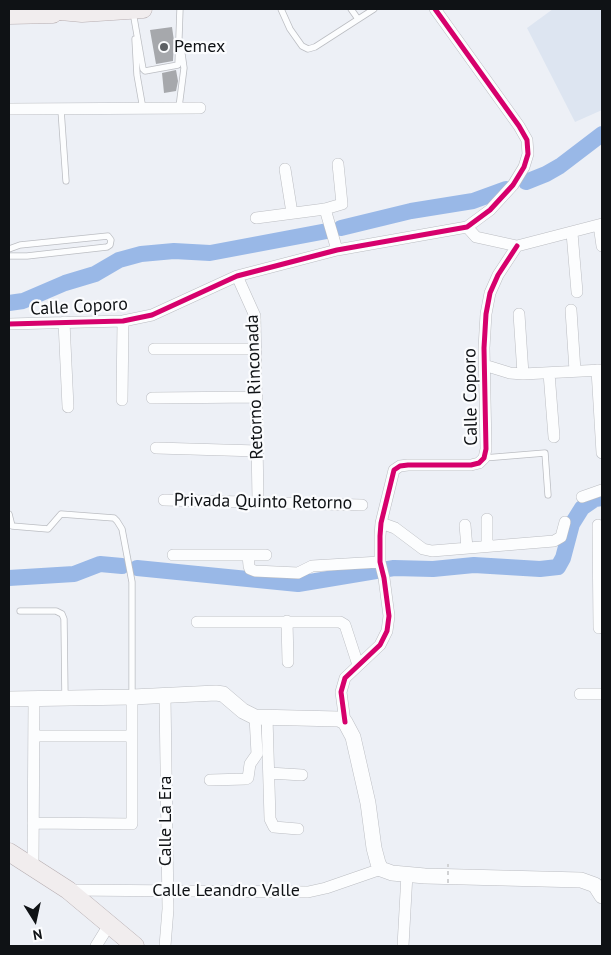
<!DOCTYPE html>
<style>
body{margin:0}
#map{position:relative;width:611px;height:955px;overflow:hidden;background:#edf0f6;font-family:"PT Sans",sans-serif}
canvas{display:block}
.frame{position:absolute;inset:0;border:10px solid #0f1215;pointer-events:none}
.north{position:absolute;left:10px;top:895px;width:50px;height:50px;-webkit-text-stroke:4px #fbfcfe;paint-order:stroke;rotate:170deg;font-size:14px;font-weight:700;line-height:20px;text-align:center;color:#0f1215}
.north::after{content:'';display:block;margin:auto;width:18px;height:22px;background:#0f1215;clip-path:polygon(50% 0,100% 100%,50% 72%,0 100%)}
</style>
<div id="map">
<canvas width="611" height="955"></canvas>
<div class="frame"></div>
<div class="north">N</div>
</div>
<script>
const ctx = document.querySelector('canvas').getContext('2d');
ctx.lineJoin = 'round';
function fill(path, color) { ctx.fillStyle = color; ctx.fill(path, 'evenodd'); }
const toPath = rows => new Path2D(rows.map(r => 'M' + r).join(''));
function strokePath(path, color, width, dash) { ctx.strokeStyle = color; ctx.lineWidth = width; ctx.lineCap = dash ? 'butt' : 'round'; ctx.setLineDash(dash || []); ctx.stroke(path); }
function drawText(font, color, halo, rows, align = 'center') {
  ctx.font = font + ' "PT Sans",sans-serif'; ctx.lineWidth = 4.5; ctx.setLineDash([]); ctx.textBaseline = 'middle'; ctx.strokeStyle = halo; ctx.fillStyle = color; for (const [text, x, y, turn = 0] of rows) {
    ctx.save(); ctx.translate(x, y); ctx.rotate((+turn || 0) * Math.PI / 180); ctx.textAlign = isNaN(turn) ? turn : align; if (halo) ctx.strokeText(text, 0, 0); ctx.fillText(text, 0, 0); ctx.restore();
  }
}
fill(toPath([
 [553,9,602,9,602,110,575,122,527,28]
]), '#dde5f1');
strokePath(toPath([
 [526,182,546,174,560,166,602,134],
 [341,228,411,211,473,201,506,189],
 [9,303,23,301,65,283,95,274,119,260,141,254,174,251,210,253,327,231],
 [137,568,298,584,394,568,433,569,474,565,540,569,558,567,563,558,572,524,582,508,595,499,602,498],
 [9,578,74,574,100,564,122,566]
]), '#99b8e7', 16);
fill(toPath([
 [172,27,174,41,173,61,156,64,150,30],
 [176,70,178,81,176,91,164,93,162,73]
]), '#a6a8ac');
const service = toPath([
 [281,9,290,29,302,46,308,49,315,47,374,9],
 [351,9,358,19],
 [133,12,143,69,145,71,178,65,180,9],
 [135,39,137,75,143,109],
 [179,107,184,68,181,47],
 [61,110,66,181],
 [9,249,20,245,108,236,111,240,110,245,107,247,27,256,9,256],
 [484,458,545,453,548,495],
 [9,514,12,526,48,529,61,514,114,518,117,521,122,529,132,582,132,697],
 [20,611,56,611,62,614,64,619,65,698]
]);
const minor = toPath([
 [9,109,200,108],
 [285,169,292,213],
 [325,209,337,250],
 [256,218,325,209,342,204,338,164],
 [599,225,602,246],
 [467,227,476,237,517,246,602,224],
 [572,233,577,292],
 [237,276,255,316,258,502],
 [571,310,575,371],
 [519,314,523,374],
 [64,322,68,407],
 [9,324,123,321,152,315,237,276,337,250,467,227,490,210,513,185,524,167,528,154,527,140,519,126,435,9],
 [154,349,256,349],
 [484,365,510,373,523,374,602,370],
 [597,370,602,453],
 [549,373,554,437],
 [152,398,257,397],
 [122,400,123,321],
 [156,448,258,451],
 [582,497,602,490],
 [164,500,362,505],
 [487,519,487,546],
 [381,523,395,528,423,549,432,551,554,541,561,537,565,522],
 [465,525,467,548],
 [598,525,599,628],
 [173,555,266,555],
 [248,555,249,566,250,569,255,571,298,573,312,566,380,562],
 [287,621,288,662],
 [197,622,340,622,345,625,358,665],
 [580,694,602,694],
 [267,717,270,819,274,827,298,829],
 [345,722,341,692,345,678,380,645,387,631,389,616,384,578,380,562,380,536,381,523,394,470,400,466,408,465,471,465,479,463,484,458,486,449,484,348,486,314,490,293,498,275,517,246],
 [34,736,132,736],
 [269,773,302,775],
 [210,780,246,779,248,778,250,764,257,754,255,717],
 [33,823,132,824,132,697],
 [33,867,34,698],
 [68,890,308,892,326,888,381,869],
 [96,946,109,925],
 [165,946,168,909,165,696],
 [403,946,407,874]
]);
const secondary = toPath([
 [9,699,132,697,216,693,223,694,243,711,255,717,339,719,345,722,353,737,368,803,374,848,378,863,381,869,392,873,425,876,581,880,595,885,602,896]
]);
const primary = toPath([
 [39,9,82,13,143,9],
 [9,15,53,14],
 [9,852,68,890,135,946]
]);
strokePath(service, '#bbbdc2', 7);
strokePath(minor, '#bbbdc2', 12);
strokePath(secondary, '#bbbdc2', 16);
strokePath(primary, '#b6adb0', 19);
strokePath(service, '#fcfdfe', 5.5);
strokePath(minor, '#fcfdfe', 11);
strokePath(secondary, '#fcfdfe', 15);
strokePath(primary, '#f1edee', 18);
strokePath(toPath([
 [448,883,448,864]
]), '#d1d2d4', 2, [4, 4]);
strokePath(toPath([
 [9,324,123,321,152,315,237,276,337,250,467,227,490,210,513,185,524,167,528,154,527,140,519,126,435,9],
 [345,722,341,692,345,678,380,645,387,631,389,616,384,578,380,562,380,536,381,523,394,470,400,466,408,465,471,465,479,463,484,458,486,449,484,348,486,314,490,293,498,275,517,246]
]), '#d6006c', 5);
for (const [x, y, r, color] of [
 [164,47,5,"#5d6064"]
]) { const dot = new Path2D(); dot.arc(x, y, r, 0, 2 * Math.PI); ctx.fillStyle = color; ctx.fill(dot); strokePath(dot, '#fbfcfe', 2); }
drawText('18px', '#0f1215', '#fbfcfe', [
 ["Pemex",174,47]
], 'left');
drawText('18px', '#0f1215', '#fbfcfe', [
 ["Calle Coporo",79,307,-3],
 ["Retorno Rinconada",255,387,-92],
 ["Calle Coporo",471,397,-91],
 ["Privada Quinto Retorno",263,502,1],
 ["Calle La Era",166,821,-90],
 ["Calle Leandro Valle",226,891]
]);
</script>
